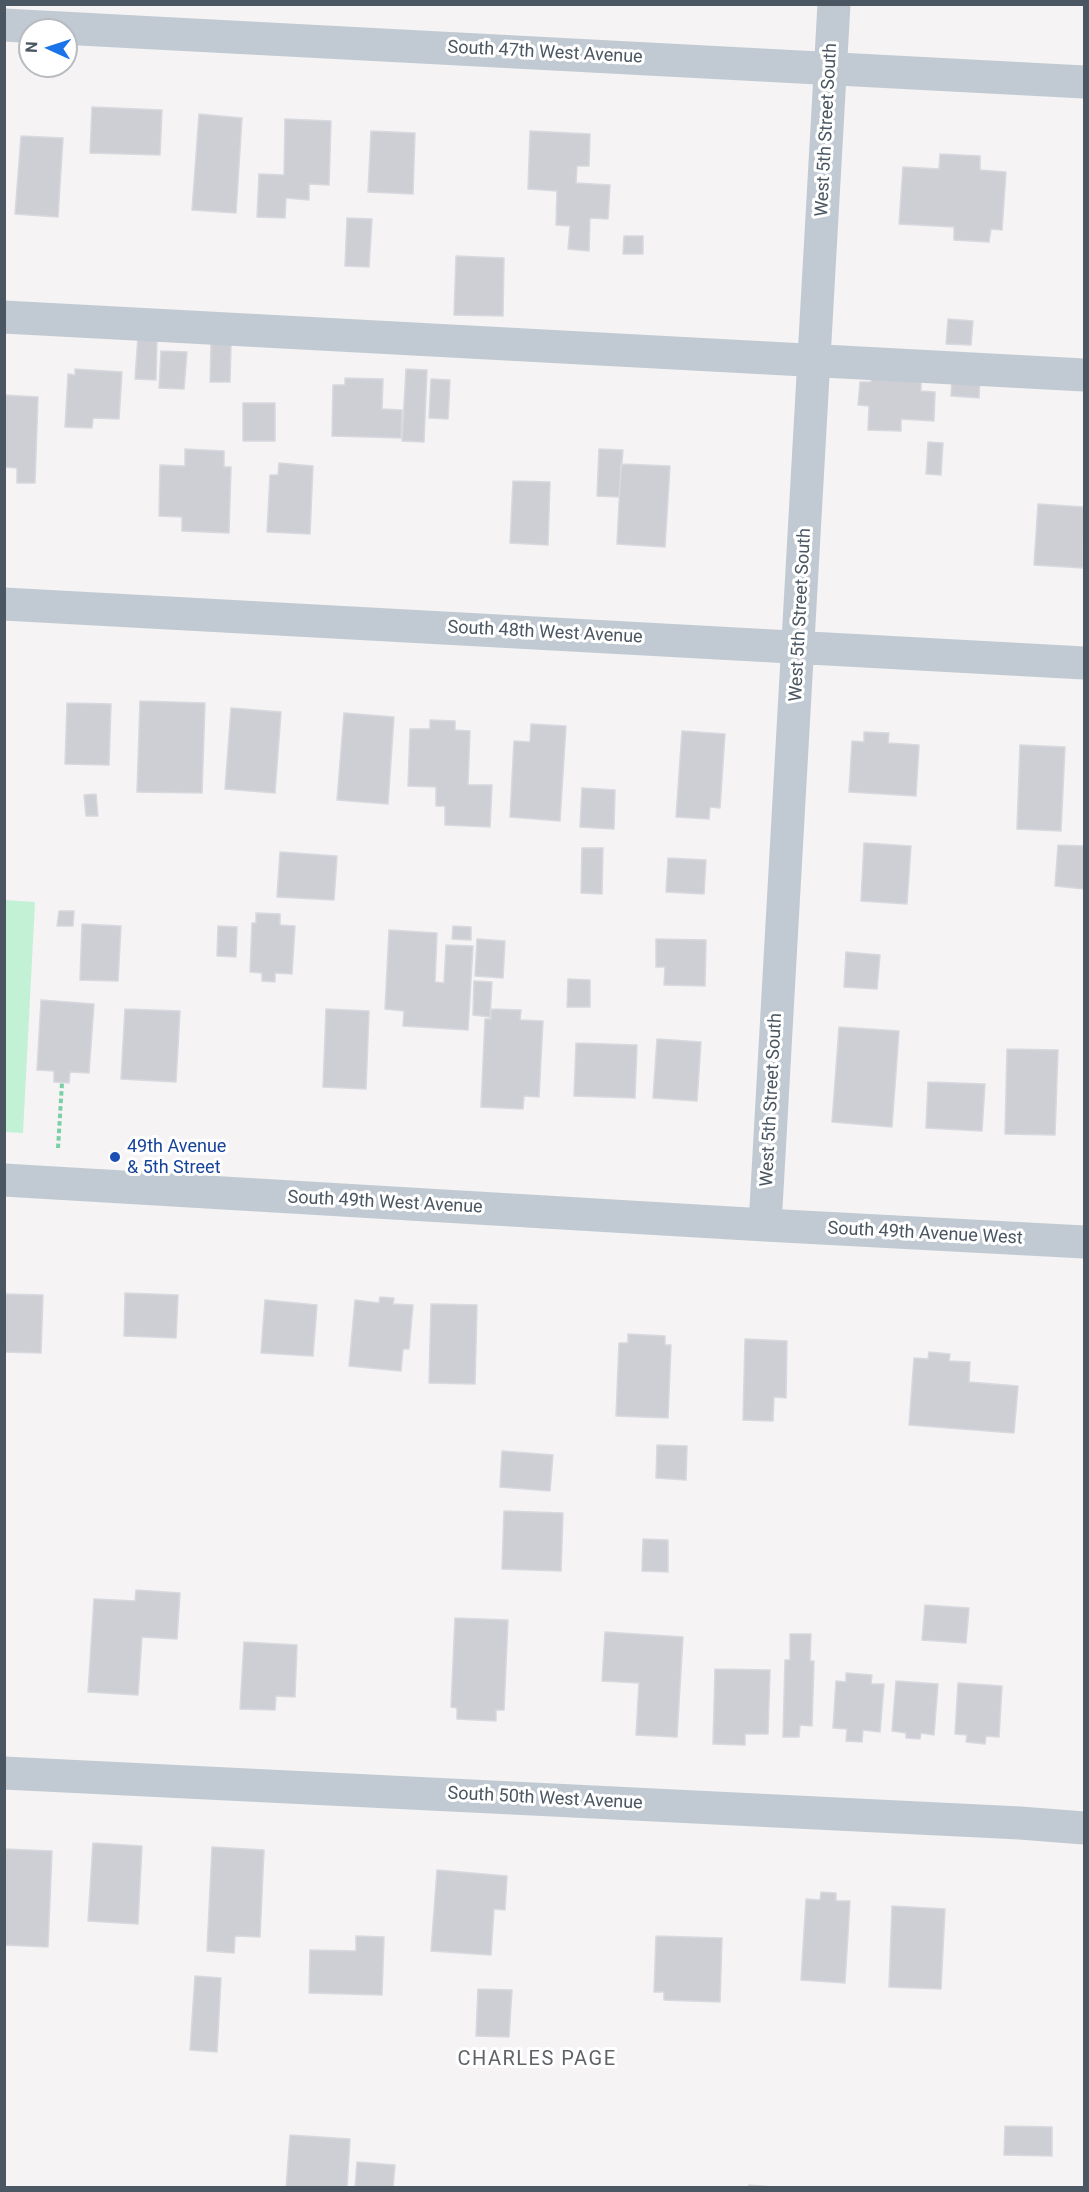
<!DOCTYPE html>
<style>
body{margin:0}
#map{position:relative;width:1089px;height:2192px;overflow:hidden;background:#f5f3f3;font-family:Roboto,sans-serif}
canvas{display:block}
.frame{position:absolute;inset:0;border:6px solid #4a5661;pointer-events:none}
.north{position:absolute;left:18px;top:18px;width:60px;height:60px;box-sizing:border-box;background:#fff;border:2px solid #b7bbc0;border-radius:50%;rotate:273deg;font-size:16px;font-weight:700;line-height:24px;text-align:center;color:#4a5661}
.north::after{content:'';display:block;margin:auto;width:21px;height:27px;background:#1a73e8;clip-path:polygon(50% 0,100% 100%,50% 72%,0 100%)}
</style>
<div id="map">
<canvas width="1089" height="2192"></canvas>
<div class="frame"></div>
<div class="north">N</div>
</div>
<script>
const ctx = document.querySelector('canvas').getContext('2d');
ctx.lineJoin = 'round';
function fill(path, color) { ctx.fillStyle = color; ctx.fill(path, 'evenodd'); }
const toPath = rows => new Path2D(rows.map(r => 'M' + r).join(''));
function strokePath(path, color, width, dash) { ctx.strokeStyle = color; ctx.lineWidth = width; ctx.lineCap = dash ? 'butt' : 'round'; ctx.setLineDash(dash || []); ctx.stroke(path); }
function drawText(font, color, halo, rows, align = 'center') {
  ctx.font = font + ' Roboto,sans-serif'; ctx.lineWidth = 6; ctx.setLineDash([]); ctx.textBaseline = 'middle'; ctx.strokeStyle = halo; ctx.fillStyle = color; for (const [text, x, y, turn = 0] of rows) {
    ctx.save(); ctx.translate(x, y); ctx.rotate((+turn || 0) * Math.PI / 180); ctx.textAlign = isNaN(turn) ? turn : align; if (halo) ctx.strokeText(text, 0, 0); ctx.fillText(text, 0, 0); ctx.restore();
  }
}
fill(toPath([
 [4,900,35,902,23,1133,5,1132]
]), '#c3f1d5');
const building = toPath([
 [92,107,162,110,160,155,90,153,92,107],
 [199,114,242,118,236,213,192,210,199,114],
 [285,119,331,121,329,185,309,184,309,200,286,198,285,218,257,217,259,174,284,175,285,119],
 [371,131,415,133,413,194,368,192,371,131],
 [530,131,590,134,589,166,577,166,576,183,610,185,608,219,590,218,589,251,568,249,570,226,556,225,557,191,528,189,530,131],
 [21,136,63,138,58,217,15,214,21,136],
 [940,154,980,156,980,170,1006,172,1002,230,991,229,989,242,954,240,954,227,899,224,903,167,939,169,940,154],
 [347,218,372,219,369,267,345,266,347,218],
 [624,236,643,236,643,254,623,254,624,236],
 [456,256,504,258,503,316,454,315,456,256],
 [948,319,973,321,971,345,946,344,948,319],
 [138,336,157,337,156,380,135,379,138,336],
 [211,344,231,344,230,382,210,382,211,344],
 [161,351,187,352,184,389,159,388,161,351],
 [75,369,122,372,119,419,93,418,92,428,65,427,68,374,75,375,75,369],
 [406,369,427,370,424,442,402,441,406,369],
 [871,375,921,378,921,391,935,392,934,421,901,419,901,431,868,430,869,406,858,405,860,382,871,382,871,375],
 [345,378,383,379,382,409,402,410,401,438,332,436,333,385,345,385,345,378],
 [952,378,980,379,979,398,951,396,952,378],
 [431,379,450,380,448,419,429,418,431,379],
 [4,395,38,397,35,483,17,483,17,468,4,467,4,395],
 [243,403,275,403,275,441,243,441,243,403],
 [928,442,943,443,941,475,926,474,928,442],
 [185,449,224,451,224,467,231,467,229,533,182,531,182,517,159,516,160,465,185,466,185,449],
 [599,449,623,450,619,497,597,496,599,449],
 [279,463,313,466,310,534,267,532,270,475,278,475,279,463],
 [621,464,670,466,665,547,617,544,621,464],
 [513,481,550,482,548,545,510,543,513,481],
 [1038,504,1084,507,1083,568,1034,565,1038,504],
 [140,701,205,703,202,793,137,792,140,701],
 [67,703,111,704,109,765,65,764,67,703],
 [231,708,281,712,275,793,225,789,231,708],
 [344,713,394,717,388,804,337,800,344,713],
 [430,720,455,721,455,730,470,731,468,785,492,785,490,827,445,825,445,806,436,806,436,787,408,786,410,729,430,729,430,720],
 [531,724,566,726,560,821,510,817,514,741,530,742,531,724],
 [682,731,725,734,720,808,710,807,709,819,676,817,682,731],
 [864,732,889,733,888,743,919,745,916,796,849,792,852,741,864,742,864,732],
 [1020,745,1065,747,1061,831,1017,829,1020,745],
 [582,788,615,790,614,829,580,827,582,788],
 [96,794,98,816,86,816,84,795,96,794],
 [864,843,911,846,907,904,861,901,864,843],
 [1058,845,1084,846,1084,889,1055,886,1058,845],
 [582,848,603,848,602,894,581,893,582,848],
 [280,852,337,856,334,900,277,897,280,852],
 [668,858,706,860,704,894,666,892,668,858],
 [59,911,74,911,73,926,57,926,59,911],
 [256,913,280,914,280,925,295,926,292,974,275,973,275,982,262,981,262,973,250,972,252,923,256,923,256,913],
 [82,924,121,926,118,981,80,980,82,924],
 [218,926,237,927,236,957,217,956,218,926],
 [453,926,471,927,471,940,452,939,453,926],
 [389,930,437,933,435,982,444,983,446,945,473,946,468,1030,403,1026,404,1011,385,1009,389,930],
 [477,939,505,941,503,978,475,976,477,939],
 [656,939,706,940,705,986,664,985,665,967,656,967,656,939],
 [846,952,880,955,877,989,844,987,846,952],
 [568,979,590,980,590,1007,567,1007,568,979],
 [474,981,492,982,490,1017,473,1015,474,981],
 [41,1000,94,1004,89,1073,70,1072,69,1083,54,1082,54,1071,37,1070,41,1000],
 [125,1009,180,1011,176,1082,121,1079,125,1009],
 [326,1009,369,1011,366,1089,323,1087,326,1009],
 [491,1009,521,1010,520,1020,543,1021,539,1097,524,1096,523,1109,481,1107,485,1019,491,1019,491,1009],
 [839,1027,899,1031,892,1127,832,1122,839,1027],
 [657,1039,701,1042,697,1101,653,1098,657,1039],
 [576,1043,637,1045,635,1098,574,1096,576,1043],
 [1007,1049,1058,1050,1055,1135,1005,1134,1007,1049],
 [928,1082,985,1084,982,1131,926,1128,928,1082],
 [125,1293,178,1295,176,1338,124,1336,125,1293],
 [4,1294,43,1295,41,1353,4,1352,4,1294],
 [380,1297,394,1298,393,1304,413,1305,409,1349,403,1349,401,1371,349,1366,355,1300,379,1303,380,1297],
 [265,1300,317,1305,313,1356,261,1353,265,1300],
 [431,1304,477,1305,475,1384,429,1383,431,1304],
 [628,1334,665,1336,665,1345,671,1345,668,1418,616,1416,619,1343,628,1343,628,1334],
 [745,1339,787,1341,786,1398,774,1397,773,1421,743,1420,745,1339],
 [929,1352,950,1354,949,1361,970,1362,969,1382,1018,1386,1014,1433,909,1425,914,1358,928,1359,929,1352],
 [657,1445,687,1446,686,1480,656,1478,657,1445],
 [502,1451,553,1455,550,1491,500,1487,502,1451],
 [504,1511,563,1513,561,1571,502,1569,504,1511],
 [643,1539,668,1540,668,1572,642,1571,643,1539],
 [136,1590,180,1593,177,1639,142,1637,138,1695,88,1692,94,1599,135,1601,136,1590],
 [925,1605,969,1608,966,1643,922,1640,925,1605],
 [455,1618,508,1620,504,1710,496,1710,496,1721,457,1719,457,1708,451,1707,455,1618],
 [605,1632,683,1637,677,1737,636,1735,639,1683,602,1681,605,1632],
 [790,1634,811,1634,810,1661,814,1661,812,1726,800,1725,799,1737,783,1737,785,1660,790,1660,790,1634],
 [244,1642,297,1645,295,1697,276,1696,275,1710,240,1709,244,1642],
 [715,1669,770,1670,768,1734,745,1734,745,1745,713,1744,715,1669],
 [846,1673,872,1675,871,1684,884,1684,880,1732,863,1730,862,1742,846,1741,847,1729,833,1728,836,1681,846,1682,846,1673],
 [896,1681,938,1684,934,1735,921,1733,920,1739,906,1738,906,1733,892,1731,896,1681],
 [958,1683,1002,1686,999,1737,986,1736,985,1744,966,1742,967,1735,955,1734,958,1683],
 [93,1843,142,1846,138,1924,88,1921,93,1843],
 [212,1847,264,1850,260,1937,235,1936,234,1953,207,1951,212,1847],
 [4,1849,52,1851,48,1947,4,1945,4,1849],
 [437,1870,507,1876,505,1910,494,1909,491,1955,431,1951,437,1870],
 [821,1892,836,1893,836,1901,850,1901,845,1983,801,1980,806,1899,820,1900,821,1892],
 [892,1906,945,1909,941,1989,889,1987,892,1906],
 [356,1936,384,1937,382,1995,309,1993,310,1950,356,1951,356,1936],
 [656,1936,722,1938,720,2002,664,2000,664,1992,654,1992,656,1936],
 [195,1976,221,1978,217,2052,190,2050,195,1976],
 [478,1989,512,1990,509,2037,476,2036,478,1989],
 [1005,2126,1052,2127,1052,2156,1004,2155,1005,2126],
 [290,2135,350,2139,347,2188,286,2188,290,2135],
 [357,2162,395,2165,393,2188,355,2188,357,2162],
 [749,2185,784,2188,748,2188,749,2185]
]);
fill(building, '#cdcfd5');
strokePath(building, '#d7d9de', 1.5);
strokePath(toPath([
 [58,1148,62,1083]
]), '#7ad0a6', 4, [4.5, 3]);
strokePath(toPath([
 [4,25,1084,82],
 [4,317,1084,375],
 [4,604,1084,663],
 [4,1180,765,1225,1084,1242],
 [765,1225,834,4],
 [4,1773,1020,1823,1084,1828]
]), '#c1cad2', 33);
for (const [x, y, r, color] of [
 [115,1157,6,"#1a4fb4"]
]) { const dot = new Path2D(); dot.arc(x, y, r, 0, 2 * Math.PI); ctx.fillStyle = color; ctx.fill(dot); strokePath(dot, '#fff', 2); }
drawText('18px', '#4a5661', '#fff', [
 ["South 47th West Avenue",545,53,3],
 ["West 5th Street South",827,130,-87],
 ["West 5th Street South",801,615,-87],
 ["South 48th West Avenue",545,633,3],
 ["West 5th Street South",772,1100,-87],
 ["South 49th West Avenue",385,1203,3],
 ["South 49th Avenue West",925,1234,3],
 ["South 50th West Avenue",545,1799,3]
]);
drawText('18px', '#164399', '#fff', [
 ["49th Avenue",127,1147],
 ["& 5th Street",127,1168]
], 'left');
ctx.letterSpacing = '1.5px';
drawText('20px', '#5f6368', '#fff', [
 ["CHARLES PAGE",537,2060]
]);
ctx.letterSpacing = '0px';
</script>
